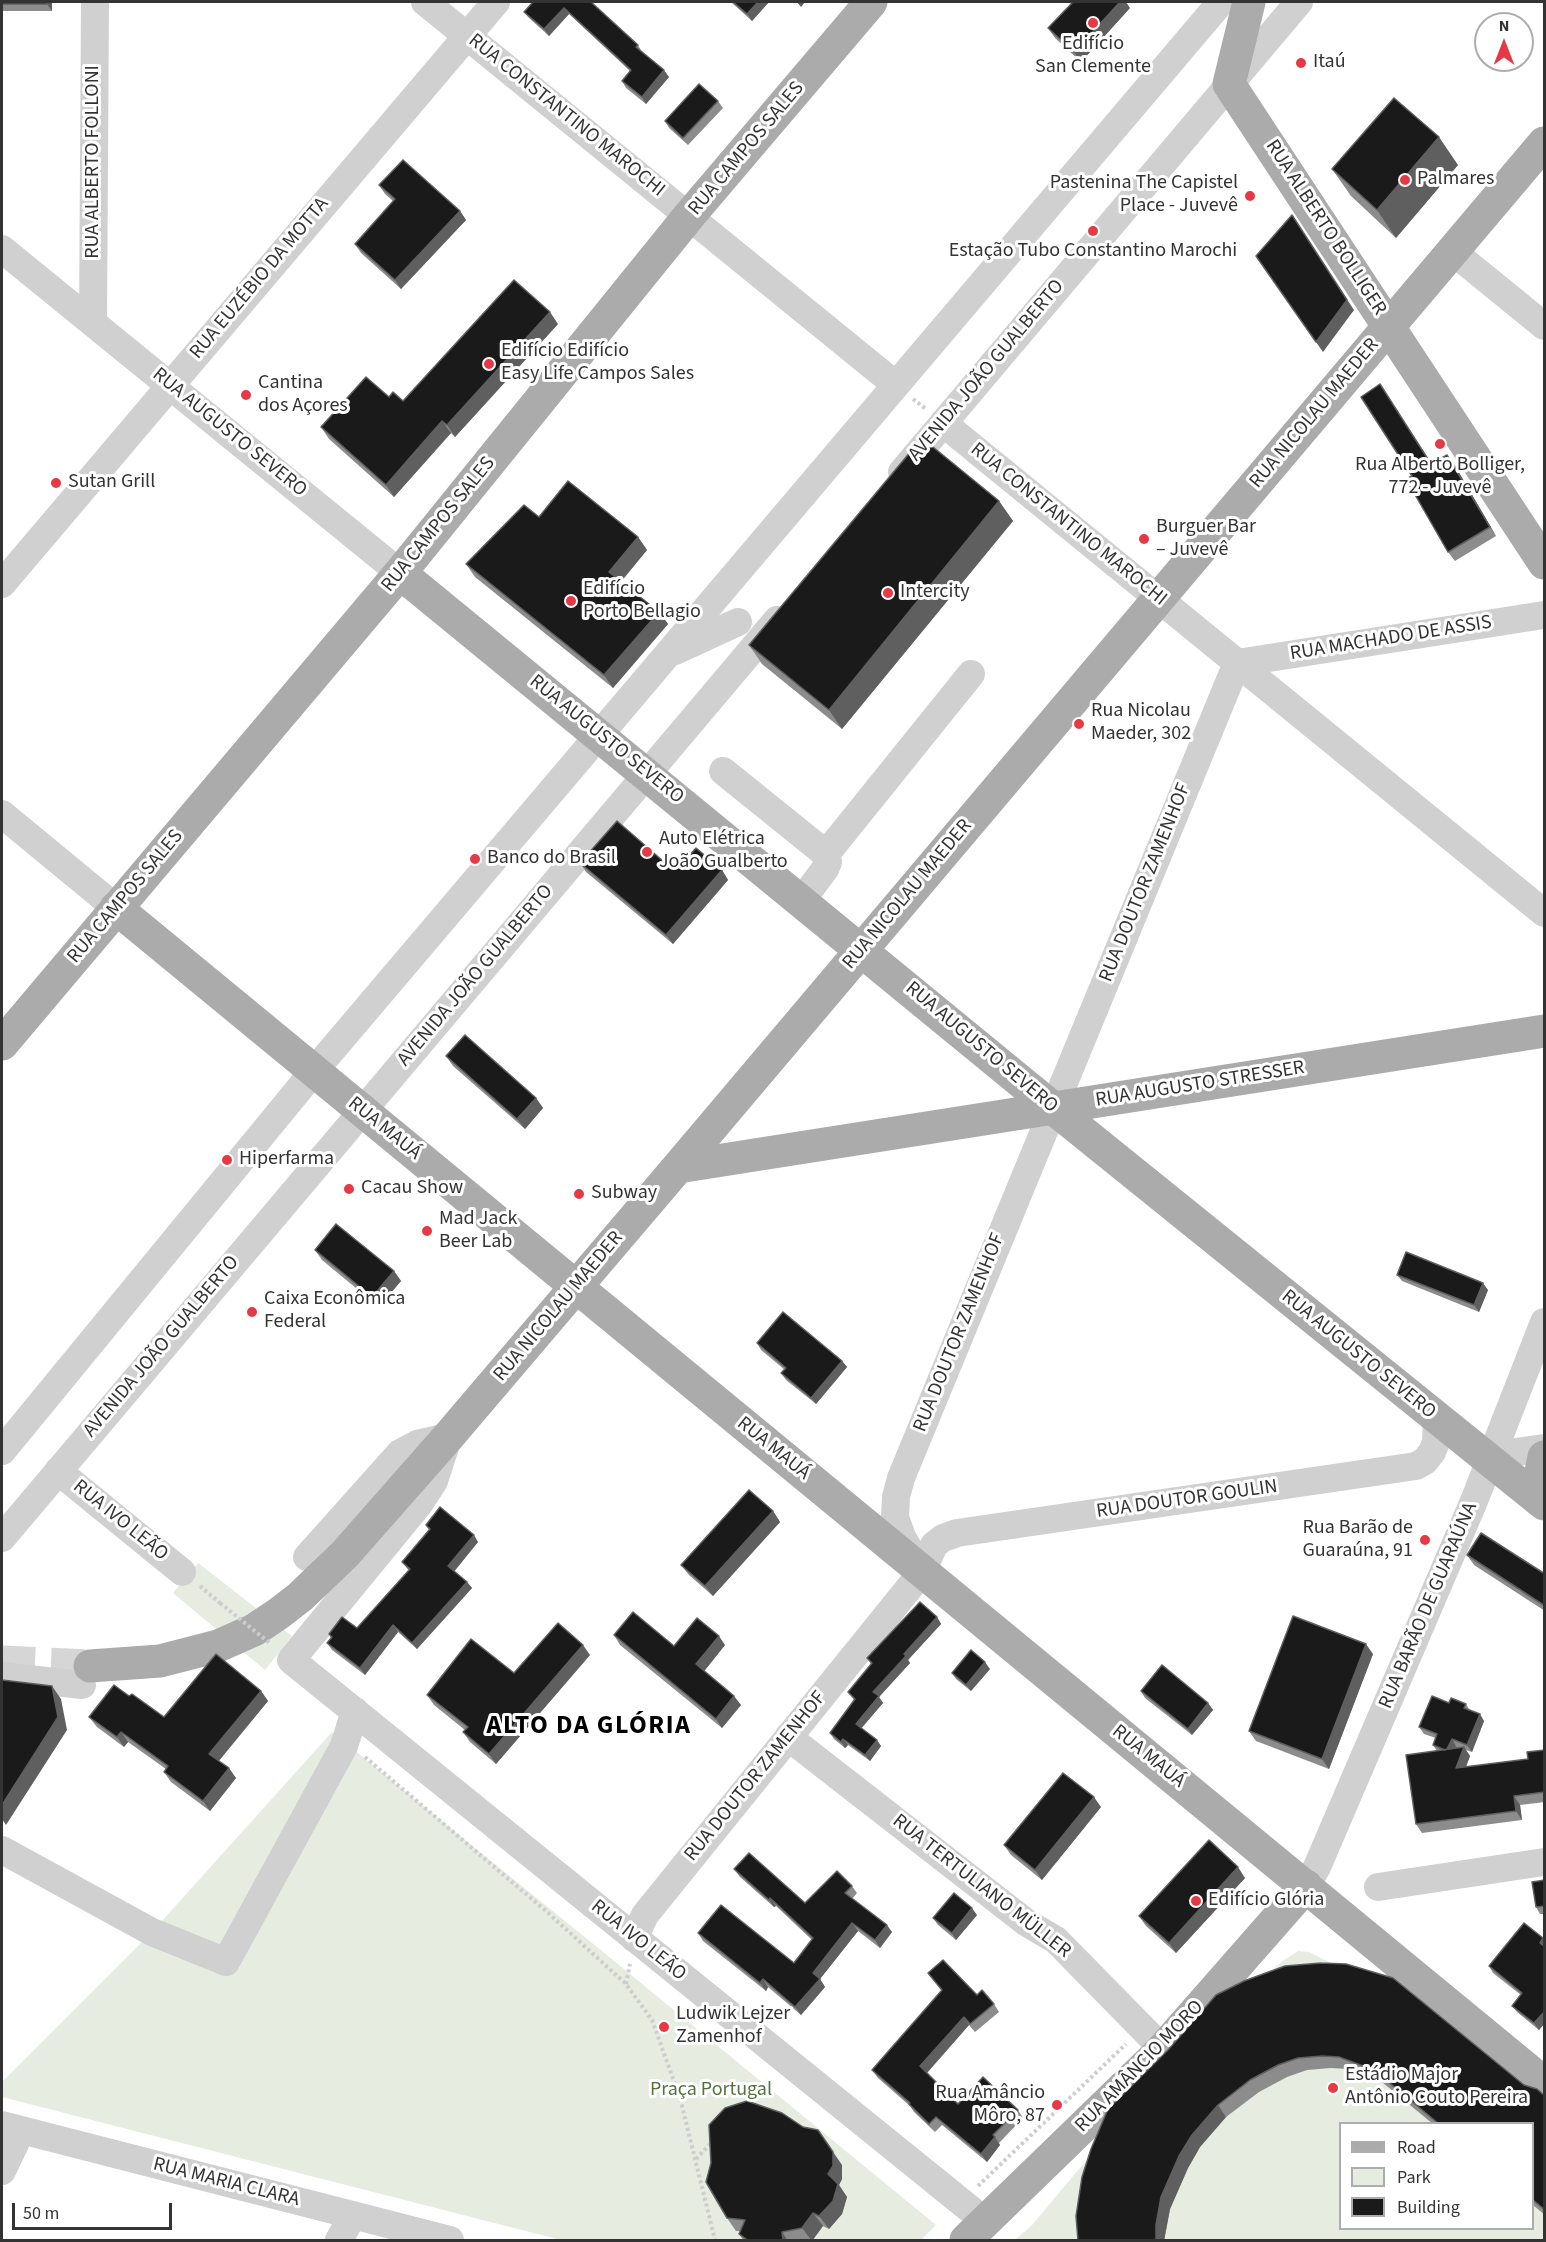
<!DOCTYPE html>
<meta charset="utf-8">
<style>
body{margin:0}
#map{position:relative;width:1546px;height:2242px;overflow:hidden;background:#fff;font-family:"Source Sans 3",sans-serif}
canvas{display:block}
.frame{position:absolute;inset:0;border:3px solid #333;pointer-events:none}
.legend{position:absolute;left:1339px;top:2122px;width:195px;height:108px;box-sizing:border-box;background:#fff;border:2px solid #adadad;margin:0;padding:8px 10px;list-style:none;font-size:18px;color:#333}
.legend li{display:flex;align-items:center;gap:12px;height:30px}
.legend b{width:30px;border:2px solid #adadad}
.north{position:absolute;left:1474px;top:12px;width:60px;height:60px;box-sizing:border-box;background:#fff;border:2px solid #adadad;border-radius:50%;rotate:0deg;font-size:16px;font-weight:700;line-height:24px;text-align:center;color:#333}
.north::after{content:'';display:block;margin:auto;width:21px;height:27px;background:#e63946;clip-path:polygon(50% 0,100% 100%,50% 72%,0 100%)}
.scale{position:absolute;left:12px;top:2203px;width:160px;height:27px;box-sizing:border-box;border:3px solid #333;border-top:0;padding-left:8px;font-size:18px;line-height:21px;white-space:nowrap;color:#333;-webkit-text-stroke:4px #fff;paint-order:stroke}
</style>
<div id="map">
<canvas width="1546" height="2242"></canvas>
<div class="frame"></div>
<ul class="legend">
<li><b style="height:8px;background:#ababab"></b>Road</li>
<li><b style="height:16px;background:#e6ecdf"></b>Park</li>
<li><b style="height:16px;background:#1a1a1a"></b>Building</li>
</ul>
<div class="north">N</div>
<div class="scale">50 m</div>
</div>
<script>
const ctx = document.querySelector('canvas').getContext('2d');
ctx.lineJoin = 'round';
function fill(path, color) { ctx.fillStyle = color; ctx.fill(path, 'evenodd'); }
const toPath = rows => new Path2D(rows.map(r => 'M' + r).join(''));
function strokePath(path, color, width, dash) { ctx.strokeStyle = color; ctx.lineWidth = width; ctx.lineCap = dash ? 'butt' : 'round'; ctx.setLineDash(dash || []); ctx.stroke(path); }
function drawText(font, color, halo, rows, align = 'center') {
  ctx.font = font + ' "Source Sans 3",sans-serif'; ctx.lineWidth = 6; ctx.setLineDash([]); ctx.textBaseline = 'middle'; ctx.strokeStyle = halo; ctx.fillStyle = color; for (const [text, x, y, turn = 0] of rows) {
    ctx.save(); ctx.translate(x, y); ctx.rotate((+turn || 0) * Math.PI / 180); ctx.textAlign = isNaN(turn) ? turn : align; if (halo) ctx.strokeText(text, 0, 0); ctx.fillText(text, 0, 0); ctx.restore();
  }
}
fill(toPath([
 [198,1563,292,1636,265,1670,173,1593],
 [332,1732,597,1947,936,2225,921,2240,812,2240,823,2226,829,2229,842,2214,755,2233,751,2240,561,2240,2,2097,2,2082,152,1932],
 [1298,1951,1309,1952,1408,2002,1544,2117,1544,2240,1015,2240,1032,2225,1079,2169,1281,1962],
 [1340,2124,1532,2124,1532,2228,1340,2228]
]), '#e6ecdf');
strokePath(toPath([
 [2,1662,90,1666]
]), '#d6d6d6', 33, [33, 16]);
strokePath(toPath([
 [913,399,926,409],
 [200,1586,220,1603],
 [365,1757,546,1911,626,1984,652,2020,680,2098,715,2240],
 [626,1984,630,1964],
 [747,2104,770,2078],
 [696,2159,712,2142],
 [978,2186,1126,2044]
]), '#cdcdcd', 4, [3, 3]);
strokePath(toPath([
 [425,2,896,385],
 [2,249,400,573],
 [1452,251,1544,326],
 [93,323,95,2],
 [943,423,1544,913],
 [902,472,1299,2],
 [2,584,496,2],
 [675,651,738,622],
 [1237,663,1544,615],
 [723,771,826,854,828,862,825,869,802,900],
 [2,814,116,908],
 [826,854,971,674],
 [448,1438,434,1481,419,1504,291,1660,986,2222],
 [2,1451,314,1071,1221,2],
 [1490,1461,1516,1452,1544,1448],
 [58,1471,182,1572],
 [2,1538,777,620],
 [307,1557,400,1453,417,1444,448,1437],
 [918,1565,902,1537,895,1517,896,1497,901,1478,1237,663],
 [2,1676,82,1685],
 [788,1737,1027,1923,1056,1940,1163,2049],
 [2,1850,152,1932,226,1962,344,1746,355,1711],
 [1306,1886,1317,1867,1474,1501,1544,1322],
 [1378,1887,1544,1862],
 [634,1938,645,1915,922,1572,934,1545,943,1538,957,1533,1416,1466,1425,1461,1432,1452,1436,1442,1437,1419],
 [2,2125,450,2240],
 [2,2171,21,2131],
 [339,2240,353,2215]
]), '#d0d0d0', 28);
strokePath(toPath([
 [1249,2,1229,84,1544,563],
 [400,573,1053,1108,1544,1504],
 [116,908,1544,2083],
 [2,1044,400,573,689,216,871,2],
 [678,1167,1544,1031],
 [1542,1502,1539,1481,1544,1457],
 [90,1666,160,1661,218,1646,254,1630,278,1614,300,1597,345,1554,448,1437,678,1167,1544,143],
 [966,2240,1163,2049,1306,1886]
]), '#ababab', 33);
strokePath(toPath([
 [220,1603,271,1644]
]), '#cdcdcd', 4, [3, 3]);
fill(toPath([
 [2,2,52,2,52,11,2,11],
 [591,2,638,45,642,52,669,77,646,104,626,88,622,81,630,71,569,14,549,36,529,18,524,12],
 [731,2,769,2,752,21],
 [1130,8,1081,62,1055,38,1048,28],
 [718,101,723,108,688,145,669,128,665,121],
 [1458,165,1396,238,1351,196,1332,169],
 [379,185,460,211,466,220,401,289,361,253,355,244,393,201,385,194],
 [558,324,455,437,451,433,394,497,329,439,321,427,389,397,403,401],
 [1380,384,1432,464,1447,455,1454,464,1496,536,1455,561,1448,552,1412,476],
 [999,501,1013,521,842,729,762,664,749,645],
 [539,517,638,537,647,550,621,582,659,612,668,624,613,688,475,577,466,564],
 [663,861,679,867,722,870,728,880,673,944,586,872,580,863],
 [446,1056,536,1098,543,1108,525,1129,453,1066],
 [315,1250,394,1271,401,1281,379,1307,322,1260],
 [1397,1275,1488,1290,1479,1312,1402,1281],
 [757,1343,842,1361,847,1367,816,1404,786,1380,781,1373,785,1370,761,1350],
 [773,1511,780,1522,713,1596,689,1575,681,1565],
 [426,1525,478,1542,454,1571,467,1582,472,1588,417,1649,398,1632,365,1675,332,1650,327,1643,331,1638,329,1634,357,1628,409,1571,402,1562,429,1530],
 [1467,1555,1545,1574,1545,1611,1474,1565],
 [937,1617,941,1624,908,1660,910,1663,879,1697,883,1703,861,1728,881,1746,870,1761,848,1745,845,1748,834,1739,830,1733,854,1700,848,1692,871,1664,867,1658],
 [614,1635,674,1646,725,1645,704,1671,741,1705,722,1728,620,1645],
 [1373,1654,1329,1769,1256,1741,1249,1731],
 [590,1655,496,1764,470,1742,463,1732,465,1730,434,1705,427,1695],
 [990,1669,971,1691,956,1679,952,1673],
 [261,1691,268,1701,219,1761,236,1778,210,1811,171,1782,164,1772,166,1769,128,1742,124,1747,97,1727,89,1717,164,1717],
 [1141,1691,1208,1703,1213,1710,1192,1735,1145,1698],
 [1449,1703,1466,1704,1470,1711,1484,1721,1472,1752,1466,1750,1470,1756,1466,1767,1528,1759,1545,1750,1545,1802,1520,1805,1522,1820,1422,1833,1416,1824,1437,1751,1433,1745,1436,1738,1424,1734,1419,1727],
 [1101,1807,1042,1880,1011,1855,1004,1845],
 [734,1869,805,1903,852,1886,857,1893,852,1899,892,1932,880,1948,858,1931,820,1979,825,1987,801,2015,768,1987,766,1991,703,1941,698,1933,794,1963,812,1940,776,1906,774,1907,740,1877],
 [1245,1878,1176,1953,1146,1926,1139,1916],
 [1545,1880,1545,1914,1540,1914,1536,1907],
 [977,1915,956,1940,938,1925,933,1918],
 [1543,1938,1545,1940,1545,2023,1539,2030,1517,2012,1512,2006,1521,1995,1493,1973,1489,1966],
 [928,1973,977,1995,994,2004,999,2012,975,2032,969,2025,927,2073,958,2104,1018,2110,1023,2118,999,2143,1000,2145,987,2162,942,2125,935,2132,914,2112,910,2106,878,2078,872,2070,942,1991],
 [1216,1995,1524,2085,1545,2096,1545,2215,1533,2205,1533,2124,1433,2124,1382,2082,1347,2069,1331,2068,1307,2070,1287,2077,1259,2092,1226,2117,1200,2147,1188,2168,1170,2209,1164,2241,1078,2241,1168,2050],
 [842,2165,842,2179,839,2185,847,2197,842,2214,829,2229,823,2226,812,2241,744,2241,739,2234,740,2231,736,2231,727,2218]
]), '#8c8c8c');
fill(toPath([
 [47,2,52,2,52,11,47,4],
 [758,2,769,2,752,21,747,14],
 [797,2,805,2,801,7],
 [1120,2,1126,2,1130,8,1081,62,1074,52],
 [564,8,569,14,549,36,544,29],
 [664,70,669,77,646,104,642,97],
 [1439,137,1458,165,1396,238,1377,210],
 [460,211,466,220,401,289,395,280],
 [1292,215,1354,310,1323,352,1316,342],
 [550,312,558,324,455,437,447,425],
 [442,421,451,433,394,497,386,485],
 [1447,455,1454,464,1496,536,1490,527],
 [999,501,1013,521,842,729,829,710],
 [638,537,647,550,618,585,609,572],
 [659,612,668,624,613,688,604,675],
 [722,870,728,880,673,944,666,935],
 [536,1098,543,1108,525,1129,517,1119],
 [394,1271,401,1281,379,1307,372,1297],
 [1483,1283,1488,1290,1479,1312,1474,1305],
 [842,1361,847,1367,816,1404,811,1398],
 [773,1511,780,1522,713,1596,705,1586],
 [474,1535,478,1542,453,1573,448,1566],
 [467,1582,472,1588,417,1649,412,1643],
 [937,1617,941,1624,908,1660,910,1663,879,1697,883,1703,860,1730,856,1724,873,1692,904,1654],
 [393,1625,398,1632,365,1675,360,1668],
 [719,1636,725,1645,702,1674,696,1664],
 [1366,1644,1373,1654,1329,1769,1322,1759],
 [583,1645,590,1655,496,1764,489,1754],
 [985,1662,990,1669,971,1691,966,1685],
 [52,1686,61,1699,67,1730,6,1825,2,1819,2,1805],
 [261,1691,268,1701,216,1764,209,1754],
 [734,1696,741,1705,722,1728,716,1719],
 [1208,1703,1213,1710,1192,1735,1188,1729],
 [1480,1714,1484,1721,1472,1752,1467,1745],
 [121,1732,128,1742,124,1747,117,1737],
 [843,1739,848,1745,845,1748,841,1742],
 [1452,1739,1456,1746,1452,1757,1447,1750],
 [877,1740,881,1746,870,1761,865,1755],
 [1464,1747,1470,1756,1462,1777,1456,1768],
 [229,1768,236,1778,210,1811,203,1801],
 [1514,1796,1520,1805,1522,1820,1516,1811],
 [1094,1797,1101,1807,1042,1880,1035,1870],
 [1238,1867,1245,1878,1176,1953,1169,1943],
 [770,1898,776,1906,774,1907,769,1900],
 [972,1908,977,1915,956,1940,952,1933],
 [852,1923,858,1931,820,1979,825,1987,801,2015,795,2007,813,1973],
 [887,1925,892,1932,880,1948,875,1940],
 [1543,1938,1545,1940,1544,1950,1540,1943],
 [763,1979,768,1987,766,1991,760,1983],
 [1545,2011,1545,2023,1539,2030,1534,2023],
 [964,2017,969,2025,926,2074,920,2066],
 [1218,2105,1226,2117,1200,2147,1188,2168,1170,2209,1164,2241,1156,2241,1156,2225,1161,2197,1179,2156,1192,2135],
 [818,2130,842,2165,842,2179,839,2185,847,2197,842,2214,829,2229,819,2216,828,2174],
 [995,2137,1000,2145,987,2162,981,2154],
 [813,2213,823,2226,812,2241,802,2228],
 [782,2232,788,2241,783,2241]
]), '#5f5f5f');
const building = toPath([
 [2,2,47,2,47,4,2,4,2,2],
 [533,2,591,2,638,45,636,47,664,70,642,97,622,81,631,70,564,8,544,29,524,12,533,2],
 [733,2,758,2,747,14,733,2],
 [1073,2,1120,2,1074,52,1048,28,1073,2],
 [699,84,718,101,683,138,665,121,699,84],
 [1394,98,1439,137,1377,210,1332,169,1394,98],
 [403,160,460,211,395,280,355,244,395,199,379,185,403,160],
 [1292,215,1347,300,1316,342,1256,256,1292,215],
 [514,280,550,312,447,425,442,421,386,485,321,427,366,377,389,397,393,392,403,401,514,280],
 [1380,384,1431,464,1447,455,1490,527,1448,552,1406,479,1412,476,1361,397,1380,384],
 [922,438,999,501,829,710,749,645,922,438],
 [568,481,638,537,609,572,659,612,604,675,466,564,524,505,539,517,568,481],
 [617,821,663,861,667,856,679,867,696,848,722,870,666,935,580,863,617,821],
 [465,1035,536,1098,517,1119,446,1056,465,1035],
 [336,1224,394,1271,372,1297,315,1250,336,1224],
 [1406,1252,1483,1283,1474,1305,1397,1275,1406,1252],
 [783,1312,842,1361,811,1398,781,1373,786,1368,757,1343,783,1312],
 [749,1490,773,1511,705,1586,681,1565,749,1490],
 [440,1507,474,1535,448,1566,467,1582,412,1643,393,1625,360,1668,327,1643,332,1637,329,1634,342,1617,357,1628,410,1569,402,1562,430,1529,426,1525,440,1507],
 [1481,1533,1545,1574,1545,1606,1467,1555,1481,1533],
 [920,1602,937,1617,904,1654,906,1656,873,1692,879,1696,856,1724,877,1740,865,1755,843,1739,841,1742,830,1733,855,1699,848,1692,872,1663,867,1658,920,1602],
 [633,1612,674,1646,697,1618,719,1636,696,1664,734,1696,716,1719,614,1635,633,1612],
 [1293,1616,1366,1644,1322,1759,1249,1731,1293,1616],
 [558,1623,583,1645,489,1754,463,1732,468,1727,427,1695,471,1639,514,1673,558,1623],
 [971,1650,985,1662,966,1685,952,1673,971,1650],
 [216,1654,261,1691,209,1754,229,1768,203,1801,164,1772,168,1766,121,1732,117,1737,89,1717,114,1685,129,1696,132,1694,164,1717,216,1654],
 [1162,1665,1208,1703,1188,1729,1141,1691,1162,1665],
 [2,1680,52,1686,58,1717,2,1805,2,1680],
 [1432,1696,1449,1703,1451,1698,1466,1704,1464,1708,1480,1714,1467,1745,1452,1739,1447,1749,1445,1750,1433,1745,1437,1734,1419,1727,1432,1696],
 [1464,1747,1456,1768,1528,1759,1527,1752,1545,1750,1545,1792,1514,1796,1516,1811,1416,1824,1406,1755,1464,1747],
 [1063,1773,1094,1797,1035,1870,1004,1845,1063,1773],
 [1209,1840,1238,1867,1169,1943,1139,1916,1209,1840],
 [749,1853,805,1903,837,1871,852,1886,845,1893,887,1925,875,1940,852,1923,813,1973,820,1979,795,2007,763,1979,760,1983,698,1933,721,1905,794,1963,813,1938,770,1898,769,1900,734,1869,749,1853],
 [1545,1880,1545,1906,1536,1907,1532,1882,1545,1880],
 [954,1893,972,1908,952,1933,933,1918,954,1893],
 [1524,1923,1543,1938,1540,1943,1545,1947,1545,2011,1534,2023,1512,2006,1522,1993,1489,1966,1524,1923],
 [943,1960,977,1995,982,1990,994,2004,970,2024,964,2017,920,2066,958,2104,983,2077,1018,2110,993,2135,995,2137,981,2154,936,2117,929,2124,909,2104,910,2103,872,2070,942,1990,928,1973,943,1960],
 [1321,1963,1346,1964,1393,1978,1524,2085,1537,2089,1545,2096,1545,2210,1533,2200,1533,2124,1439,2124,1374,2070,1339,2057,1322,2056,1298,2058,1278,2065,1250,2080,1218,2105,1192,2135,1179,2156,1161,2197,1156,2225,1156,2241,1078,2241,1076,2216,1082,2177,1091,2149,1108,2109,1168,2050,1216,1995,1244,1981,1285,1966,1321,1963],
 [747,2101,782,2113,803,2127,818,2130,833,2152,833,2166,828,2174,838,2184,833,2201,819,2216,813,2213,802,2228,782,2232,783,2241,749,2241,739,2234,745,2220,727,2218,706,2182,711,2163,709,2125,725,2108,747,2101]
]);
fill(building, '#1a1a1a');
strokePath(building, '#5f5f5f', 1.5);
for (const [x, y, r, color] of [
 [1093,23,6,"#e63946"],
 [1301,63,6,"#e63946"],
 [1405,180,6,"#e63946"],
 [1250,196,6,"#e63946"],
 [1093,231,6,"#e63946"],
 [489,364,6,"#e63946"],
 [246,395,6,"#e63946"],
 [1440,444,6,"#e63946"],
 [56,483,6,"#e63946"],
 [1144,539,6,"#e63946"],
 [888,593,6,"#e63946"],
 [571,601,6,"#e63946"],
 [1079,724,6,"#e63946"],
 [647,852,6,"#e63946"],
 [475,859,6,"#e63946"],
 [227,1160,6,"#e63946"],
 [349,1189,6,"#e63946"],
 [579,1194,6,"#e63946"],
 [427,1231,6,"#e63946"],
 [252,1312,6,"#e63946"],
 [1425,1540,6,"#e63946"],
 [1196,1901,6,"#e63946"],
 [664,2027,6,"#e63946"],
 [1333,2088,6,"#e63946"],
 [1057,2105,6,"#e63946"]
]) { const dot = new Path2D(); dot.arc(x, y, r, 0, 2 * Math.PI); ctx.fillStyle = color; ctx.fill(dot); strokePath(dot, '#fff', 2); }
drawText('20px', '#333', '#fff', [
 ["Edifício",1093,45,"center"],
 ["San Clemente",1093,68,"center"],
 ["Itaú",1313,63],
 ["Palmares",1417,180],
 ["Pastenina The Capistel",1238,184,"right"],
 ["Place - Juvevê",1238,207,"right"],
 ["Estação Tubo Constantino Marochi",1093,252,"center"],
 ["Edifício Edifício",501,352],
 ["Easy Life Campos Sales",501,375],
 ["Cantina",258,384],
 ["dos Açores",258,407],
 ["Rua Alberto Bolliger,",1440,466,"center"],
 ["772 - Juvevê",1440,489,"center"],
 ["Sutan Grill",68,483],
 ["Burguer Bar",1156,528],
 ["– Juvevê",1156,551],
 ["Edifício",583,590],
 ["Porto Bellagio",583,613],
 ["Intercity",900,593],
 ["Rua Nicolau",1091,712],
 ["Maeder, 302",1091,735],
 ["Auto Elétrica",659,840],
 ["João Gualberto",659,863],
 ["Banco do Brasil",487,859],
 ["Hiperfarma",239,1160],
 ["Cacau Show",361,1189],
 ["Subway",591,1194],
 ["Mad Jack",439,1220],
 ["Beer Lab",439,1243],
 ["Caixa Econômica",264,1300],
 ["Federal",264,1323],
 ["Rua Barão de",1413,1529,"right"],
 ["Guaraúna, 91",1413,1552,"right"],
 ["Edifício Glória",1208,1901],
 ["Ludwik Lejzer",676,2015],
 ["Zamenhof",676,2038],
 ["Estádio Major",1345,2076],
 ["Antônio Couto Pereira",1345,2099],
 ["Rua Amâncio",1045,2094,"right"],
 ["Môro, 87",1045,2117,"right"]
], 'left');
drawText('20px', '#333', '#fff', [
 ["RUA CONSTANTINO MAROCHI",566,116,39],
 ["RUA CAMPOS SALES",747,149,-50],
 ["RUA ALBERTO FOLLONI",94,162,-90],
 ["RUA ALBERTO BOLLIGER",1325,228,57],
 ["RUA EUZÉBIO DA MOTTA",260,279,-50],
 ["AVENIDA JOÃO GUALBERTO",987,371,-50],
 ["RUA NICOLAU MAEDER",1315,414,-50],
 ["RUA AUGUSTO SEVERO",229,433,39],
 ["RUA CAMPOS SALES",439,525,-51],
 ["RUA CONSTANTINO MAROCHI",1068,525,39],
 ["RUA MACHADO DE ASSIS",1391,639,-9],
 ["RUA AUGUSTO SEVERO",606,740,39],
 ["RUA DOUTOR ZAMENHOF",1146,883,-68],
 ["RUA NICOLAU MAEDER",908,895,-50],
 ["RUA CAMPOS SALES",126,897,-50],
 ["AVENIDA JOÃO GUALBERTO",476,976,-50],
 ["RUA AUGUSTO SEVERO",981,1048,40],
 ["RUA AUGUSTO STRESSER",1200,1085,-9],
 ["RUA MAUÁ",384,1129,39],
 ["RUA NICOLAU MAEDER",559,1307,-50],
 ["RUA DOUTOR ZAMENHOF",960,1333,-68],
 ["AVENIDA JOÃO GUALBERTO",162,1347,-50],
 ["RUA AUGUSTO SEVERO",1358,1355,39],
 ["RUA MAUÁ",773,1449,39],
 ["RUA DOUTOR GOULIN",1187,1500,-8],
 ["RUA IVO LEÃO",120,1521,39],
 ["RUA BARÃO DE GUARAÚNA",1429,1606,-67],
 ["RUA MAUÁ",1148,1757,39],
 ["RUA DOUTOR ZAMENHOF",756,1777,-51],
 ["RUA TERTULIANO MÜLLER",981,1887,38],
 ["RUA IVO LEÃO",638,1941,39],
 ["RUA AMÂNCIO MORO",1140,2067,-46],
 ["RUA MARIA CLARA",226,2183,14]
]);
drawText('20px', '#56703f', '#fff', [
 ["Praça Portugal",711,2091]
]);
ctx.letterSpacing = '1.5px';
drawText('bold 26px', '#000', '#fff', [
 ["ALTO DA GLÓRIA",589,1727]
]);
ctx.letterSpacing = '0px';
</script>
